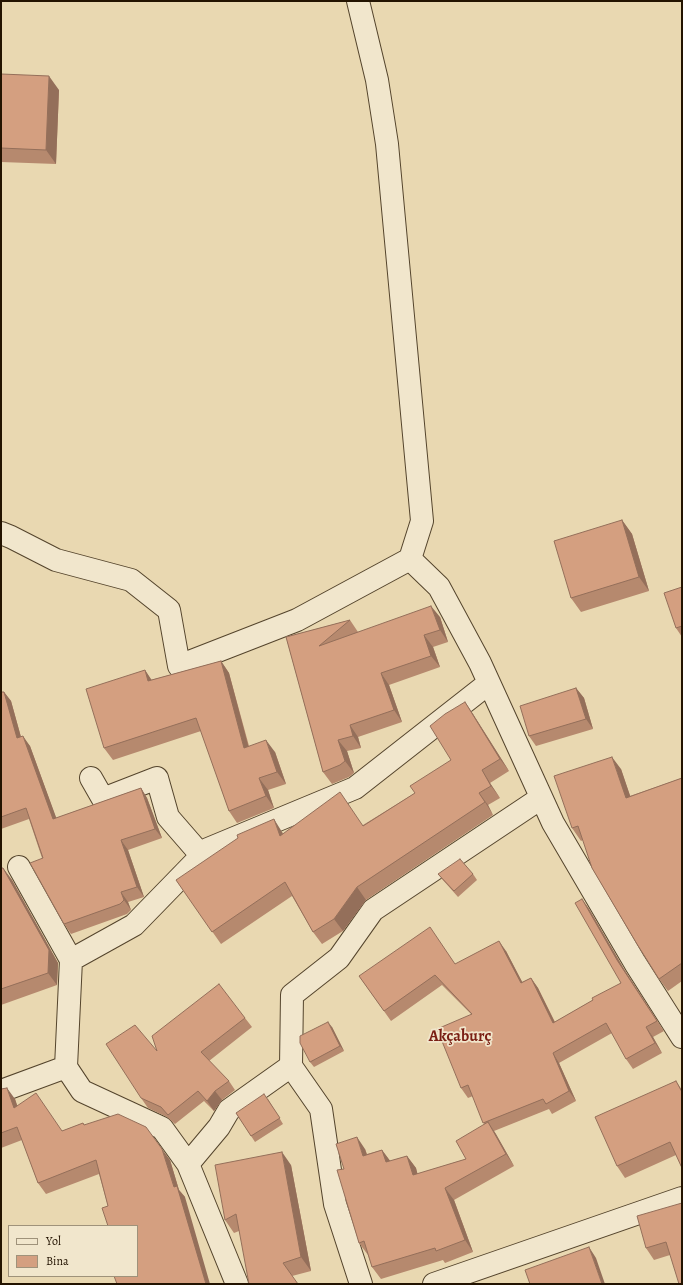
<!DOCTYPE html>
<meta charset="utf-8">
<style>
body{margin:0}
#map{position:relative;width:683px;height:1285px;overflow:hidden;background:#e9d8b1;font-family:Alegreya,serif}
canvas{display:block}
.frame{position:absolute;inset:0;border:2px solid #231300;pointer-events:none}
.legend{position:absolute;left:8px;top:1225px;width:130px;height:52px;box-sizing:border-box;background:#f1e6cc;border:1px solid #9f927a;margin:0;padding:5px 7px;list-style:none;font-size:12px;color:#231300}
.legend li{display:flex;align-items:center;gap:8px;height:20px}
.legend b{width:20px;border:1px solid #9f927a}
</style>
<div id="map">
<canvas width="683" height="1285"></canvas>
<div class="frame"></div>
<ul class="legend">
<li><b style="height:5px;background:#f1e6cc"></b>Yol</li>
<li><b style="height:11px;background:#d49f80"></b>Bina</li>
</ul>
</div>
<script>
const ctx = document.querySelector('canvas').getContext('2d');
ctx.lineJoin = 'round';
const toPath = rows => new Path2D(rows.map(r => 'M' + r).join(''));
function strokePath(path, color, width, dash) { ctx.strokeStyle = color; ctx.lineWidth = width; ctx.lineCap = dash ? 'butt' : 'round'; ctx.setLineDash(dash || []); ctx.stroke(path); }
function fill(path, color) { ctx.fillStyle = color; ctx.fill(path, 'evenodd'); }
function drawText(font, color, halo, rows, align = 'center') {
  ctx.font = font + ' Alegreya,serif'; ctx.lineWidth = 3.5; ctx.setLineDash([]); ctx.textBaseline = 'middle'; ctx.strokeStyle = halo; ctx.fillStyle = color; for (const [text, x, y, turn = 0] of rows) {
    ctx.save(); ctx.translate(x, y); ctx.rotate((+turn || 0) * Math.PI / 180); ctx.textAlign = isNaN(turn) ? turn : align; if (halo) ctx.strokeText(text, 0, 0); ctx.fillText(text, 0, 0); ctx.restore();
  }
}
const minor = toPath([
 [358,1,377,80,387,144,422,521,410,559,439,587,480,663,553,823,635,963,682,1037],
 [1,533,11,537,56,560,131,580,169,610,179,666,297,620,410,559],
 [91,778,103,799,157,778,168,817,201,855],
 [19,867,71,960,66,1067,82,1091,162,1128,188,1164,237,1284],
 [71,960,134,925,208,849,355,788,489,683],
 [291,1066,321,1109,335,1204,361,1284],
 [1,1091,66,1067],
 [188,1164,219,1127,229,1110,291,1066,292,995,339,958,373,910,541,798],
 [434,1284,682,1198]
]);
strokePath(minor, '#54442c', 24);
strokePath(minor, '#f1e6cc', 22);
fill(toPath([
 [1,74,59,90,56,164,1,162],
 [622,520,632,534,649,591,581,612,571,598],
 [682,587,682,637,676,628],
 [440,617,448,642,433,647,440,667,389,685,402,722,358,737,361,748,347,751,354,773,349,777,332,784,323,772,286,637,350,620,358,632],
 [221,661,229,673,249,746,275,752,286,784,268,790,274,808,237,823,229,811,201,731,113,760,104,748,145,670,151,680],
 [576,688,584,698,593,729,536,746,529,736],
 [1,692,4,692,11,701,21,737,30,746,56,818,141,788,147,798,162,838,128,850,144,897,128,902,131,910,127,914,71,934,64,924,29,819,1,829],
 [465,702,473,714,509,771,490,783,500,798,488,805,493,815,366,900,343,931,322,944,313,932,292,896,221,944,176,880,282,832,283,834,363,825,415,793,451,760],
 [621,769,630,796,682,778,682,981,668,991,659,979,583,840,581,841,572,828],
 [1,868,3,868,12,880,58,963,57,985,1,1005],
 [438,874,473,874,477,880,458,897,442,879],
 [582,899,589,909,624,969,664,1031,653,1037,662,1053,633,1069,626,1059,612,1033,559,1063,576,1101,552,1114,549,1109,494,1131,514,1166,454,1200,473,1252,445,1263,443,1260,381,1279,372,1267,368,1255,359,1243,344,1169,365,1149,367,1154,382,1150,390,1161,407,1156,416,1168,417,1174,466,1159,484,1124,473,1096,468,1098,461,1088,471,1014,442,985,391,1021,359,976,455,964,506,951,522,982,531,978,538,988,555,1022,593,1000,621,983],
 [245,1018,252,1027,209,1061,229,1081,235,1090,222,1100,214,1111,204,1101,175,1124,167,1117,148,1108,141,1098,157,1051],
 [332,1027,344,1051,314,1067,310,1062],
 [676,1081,682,1090,682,1168,676,1155,625,1178,617,1166],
 [1,1089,15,1099,17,1106,62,1131,83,1123,84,1125,170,1160,179,1190,185,1197,137,1276,108,1206,99,1174,46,1194,38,1183,22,1140,1,1148],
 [268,1099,283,1124,255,1142,236,1113],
 [291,1165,311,1271,292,1276,239,1231,234,1233,225,1220],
 [682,1203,670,1255,654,1260,646,1248]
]), '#b6896e');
fill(toPath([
 [49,76,59,90,56,164,46,150],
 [622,520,632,534,649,591,639,577],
 [431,606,440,617,448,642,440,630],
 [424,635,433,647,440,667,431,656],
 [221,661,229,673,252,760,244,748],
 [145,670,153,682,148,681],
 [381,673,389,685,402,722,394,710],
 [576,688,584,698,593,729,586,719],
 [4,692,11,701,24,748,17,738],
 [465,702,473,714,509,771,500,759],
 [350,725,358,737,361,748,353,736],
 [23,736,30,746,60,828,53,819],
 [266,740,275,752,286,784,277,772],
 [338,740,347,751,354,773,345,761],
 [612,757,621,769,635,810,626,798],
 [482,770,490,783,500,798,491,786],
 [259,778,268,790,274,808,266,796],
 [141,788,147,798,162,838,155,829],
 [479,793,488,805,493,815,485,802],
 [274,819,282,832,289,849,280,836],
 [121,840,128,850,144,897,137,887],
 [3,868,12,880,58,963,57,985,48,973],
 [357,887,366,900,343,931,334,919],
 [121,892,128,902,131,910,124,900],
 [582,899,589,909,624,969,664,1031,617,960],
 [499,941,506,951,528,993,521,983],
 [531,978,538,988,560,1033,553,1023],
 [328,1022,332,1027,344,1051,340,1046],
 [646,1027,653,1037,662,1053,655,1043],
 [553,1053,559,1063,576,1101,569,1091],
 [7,1088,15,1099,22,1119,14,1108],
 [215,1091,222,1100,214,1111,207,1101],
 [488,1122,496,1134,514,1166,506,1154],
 [357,1137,365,1149,371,1168,363,1156],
 [162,1149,170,1160,179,1190,185,1197,210,1284,206,1284],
 [382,1150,391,1162,386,1162],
 [282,1152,291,1165,311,1271,301,1257],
 [407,1156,416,1168,421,1187,413,1175],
 [445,1188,454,1200,473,1252,465,1240],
 [589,1247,596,1258,605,1284,602,1284]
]), '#946f5a');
const building = toPath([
 [1,74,49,76,46,150,1,148,1,74],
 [622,520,639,577,571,598,554,541,622,520],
 [682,587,682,626,676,628,664,593,682,587],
 [431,606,440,630,424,635,431,656,381,673,394,710,350,725,353,736,338,740,345,761,340,765,323,772,286,637,350,620,319,646,431,606],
 [221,661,244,748,266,740,277,772,259,778,266,796,229,811,196,718,104,748,86,689,145,670,148,681,221,661],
 [576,688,586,719,529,736,520,706,576,688],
 [1,692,4,692,17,738,23,736,53,819,141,788,155,829,121,840,137,887,121,892,124,900,120,904,64,924,30,863,43,858,26,808,1,817,1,692],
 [465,702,500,759,482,770,491,786,479,793,485,802,357,887,334,919,313,932,285,882,212,932,176,880,238,838,237,835,274,819,280,836,340,792,363,826,415,793,410,786,451,760,430,726,445,714,465,702],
 [612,757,626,798,682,778,682,963,659,979,637,944,592,868,578,826,572,828,554,776,612,757],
 [460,859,473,874,454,891,438,874,460,859],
 [1,868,3,868,49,950,48,973,1,989,1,868],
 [582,899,617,960,657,1021,646,1027,655,1043,626,1059,606,1023,553,1053,569,1091,546,1104,543,1099,483,1123,468,1085,461,1088,437,1029,472,1014,435,975,384,1011,359,976,430,927,455,964,499,941,521,983,531,978,553,1023,593,1000,592,998,621,983,575,903,582,899],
 [219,984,245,1018,201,1052,229,1081,215,1091,207,1101,198,1091,168,1115,161,1107,141,1098,106,1044,135,1025,157,1051,152,1036,219,984],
 [328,1022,340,1046,310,1062,300,1043,300,1036,328,1022],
 [676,1081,682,1092,682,1168,670,1142,617,1166,595,1117,676,1081],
 [7,1088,14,1108,36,1093,62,1131,83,1123,84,1125,118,1114,146,1127,162,1149,174,1187,177,1186,206,1284,117,1284,114,1276,137,1276,137,1226,108,1226,102,1208,108,1206,96,1160,38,1183,17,1127,1,1133,1,1089,7,1088],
 [264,1094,280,1118,251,1136,236,1113,264,1094],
 [488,1122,506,1154,445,1188,465,1240,436,1251,435,1248,372,1267,364,1241,359,1243,337,1170,344,1169,336,1144,357,1137,363,1156,382,1150,386,1162,407,1156,413,1175,466,1159,456,1141,488,1122],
 [282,1152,301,1257,283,1263,298,1284,249,1284,236,1214,225,1220,215,1165,282,1152],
 [682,1203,682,1284,679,1284,666,1242,646,1248,637,1216,682,1203],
 [589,1247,602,1284,530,1284,525,1270,589,1247]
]);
fill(building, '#d49f80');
strokePath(building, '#946f5a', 1);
drawText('bold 16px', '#7a1f14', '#f1e6cc', [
 ["Akçaburç",460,1037]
]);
</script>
